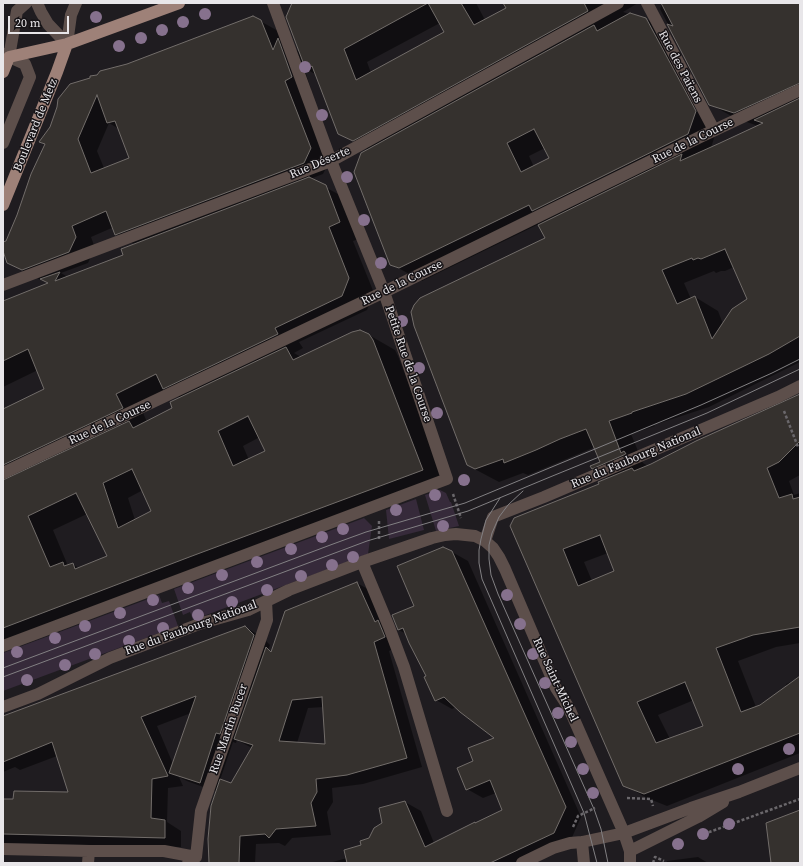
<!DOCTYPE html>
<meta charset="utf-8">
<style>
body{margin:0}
#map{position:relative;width:803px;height:866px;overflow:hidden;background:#1f1c20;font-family:"Source Serif 4",serif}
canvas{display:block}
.frame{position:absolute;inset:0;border:4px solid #e8e6e9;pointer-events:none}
.scale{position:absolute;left:8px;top:16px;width:61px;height:18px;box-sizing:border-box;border:2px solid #e8e6e9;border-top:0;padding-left:5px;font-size:12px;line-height:14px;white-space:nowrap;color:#e8e6e9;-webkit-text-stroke:3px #161316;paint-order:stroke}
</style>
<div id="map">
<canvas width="803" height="866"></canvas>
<div class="frame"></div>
<div class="scale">20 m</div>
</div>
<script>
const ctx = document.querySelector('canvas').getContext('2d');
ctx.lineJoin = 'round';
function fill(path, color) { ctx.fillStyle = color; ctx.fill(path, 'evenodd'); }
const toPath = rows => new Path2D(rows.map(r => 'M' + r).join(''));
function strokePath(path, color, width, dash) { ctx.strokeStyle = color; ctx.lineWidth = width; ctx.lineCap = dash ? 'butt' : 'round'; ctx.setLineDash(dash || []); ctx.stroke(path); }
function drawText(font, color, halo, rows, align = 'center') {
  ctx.font = font + ' "Source Serif 4",serif'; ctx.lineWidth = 3; ctx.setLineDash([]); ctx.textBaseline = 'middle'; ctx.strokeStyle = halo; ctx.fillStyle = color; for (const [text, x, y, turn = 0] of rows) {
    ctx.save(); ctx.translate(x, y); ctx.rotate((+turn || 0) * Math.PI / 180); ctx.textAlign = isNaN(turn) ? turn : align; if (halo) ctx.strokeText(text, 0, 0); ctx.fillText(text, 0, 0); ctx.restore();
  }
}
fill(toPath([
 [440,490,446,493,450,502,451,502,459,526,436,531,425,495],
 [416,499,424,530,389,539,386,510],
 [364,518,372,526,368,554,193,620,190,612,183,615,174,589],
 [159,595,162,603,169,601,178,626,3,691,3,653]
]), '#362a3a');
fill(toPath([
 [293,3,476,3,485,20,507,8,504,3,638,3,623,12,646,19,669,32,718,125,711,148,758,126,733,117,710,104,660,9,662,3,800,3,800,362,709,407,654,425,655,426,631,434,643,463,648,466,800,395,800,475,789,481,794,495,800,493,800,643,776,647,738,661,756,707,787,687,786,684,800,678,800,753,667,806,647,798,624,785,512,526,600,484,610,478,592,468,602,463,595,447,528,475,523,473,499,482,467,465,546,239,539,224,422,281,391,264,369,150,339,133,317,75,304,68,311,89,304,93,330,160,323,174,310,179,351,201,365,237,353,241,374,293,367,310,299,342,303,348,294,353,301,357,369,335,395,350,398,356,447,484,3,651,3,410,46,389,38,370,3,387,3,301,50,284,28,274,8,262,3,248,3,243,7,242,46,145,41,142,127,65,260,21,280,32,285,43,300,52],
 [440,23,445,32,371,73,367,62],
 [109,123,119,129,130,158,104,168,97,151],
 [545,148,550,159,534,167,529,156],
 [114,227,116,234,134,244,124,256,68,277,61,273,88,263,95,248,91,237],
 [734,267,749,299,723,324,718,311,695,297,691,299,684,283,714,271,716,273,721,271,725,271],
 [172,393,181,398,174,408,147,422,141,408],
 [260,437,267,451,249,460,243,446],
 [143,490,153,511,135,520,128,498],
 [87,514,108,556,79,568,72,564,68,566,53,530],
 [608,553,615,572,592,581,584,562],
 [694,700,704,727,670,739,658,715],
 [452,552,468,561,581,817,570,842,526,863,329,863,347,858,362,846,383,824,380,809,405,802,421,811,434,843,475,823,476,824,503,811,496,793,483,798,467,789,474,762,496,738,456,707,452,709,436,700,427,677,406,634,399,630,393,615,415,606],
 [357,583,373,592,400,646,389,651,422,767,363,784,332,788,333,802,327,812,331,835,292,838,285,846,279,843,256,844,255,863,210,863,217,792,187,781,179,777,183,786,168,788,167,822,181,831,181,847,3,843,3,800,14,800,69,793,57,756,20,770,15,767,3,772,3,717,245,627,262,637,270,645,268,650,272,652],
 [324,707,326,745,297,743,308,708],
 [191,713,173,764,157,726],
 [237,740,252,748,232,784,220,780,233,742,236,743],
 [698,857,708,863,666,863,667,861]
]), '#0007');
const building = toPath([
 [292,3,461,3,474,25,506,8,503,3,584,3,588,11,353,141,338,134,312,66,306,70,286,17,292,3],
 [428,3,444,32,356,80,344,49,428,3],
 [661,3,800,3,800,83,734,113,709,105,667,24,673,26,661,3],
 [630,13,646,18,696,111,688,134,532,211,529,205,399,268,390,265,354,172,361,153,594,25,597,31,630,13],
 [534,129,549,158,521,172,507,143,534,129],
 [253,16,261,20,273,50,278,38,292,77,285,81,311,148,304,163,115,235,106,211,72,226,76,237,69,252,22,270,7,263,3,251,3,242,6,241,17,215,31,174,45,144,39,142,50,127,57,107,58,99,70,84,90,78,90,76,97,75,100,71,127,64,253,16],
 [97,95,107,123,115,121,129,158,91,173,78,139,97,95],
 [800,98,800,336,769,354,686,394,632,412,632,413,609,421,621,453,624,451,626,454,592,469,590,466,600,462,586,429,560,439,536,450,504,463,503,459,475,469,467,465,414,326,411,312,414,305,420,298,545,238,538,225,682,154,680,161,720,143,763,123,754,120,800,98],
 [725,249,747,299,732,309,712,339,695,296,677,304,662,270,692,258,693,260,698,258,701,259,725,249],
 [309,177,326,185,340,222,329,227,349,278,342,296,275,328,278,334,163,389,156,374,116,394,123,408,3,465,3,409,44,389,28,349,3,361,3,301,48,283,40,279,60,272,55,281,123,255,121,249,309,177],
 [360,330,369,334,373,340,423,470,192,556,3,628,3,480,129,421,133,428,172,408,170,402,286,347,293,360,352,332,360,330],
 [248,416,265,451,233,466,218,431,248,416],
 [132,469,151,511,118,528,103,483,132,469],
 [76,493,107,556,75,569,73,563,64,566,63,562,50,567,28,516,76,493],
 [800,394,800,441,779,462,767,468,779,498,792,494,793,499,800,497,800,627,753,635,716,648,741,712,760,705,800,676,800,733,644,794,623,786,510,526,514,518,599,484,598,482,632,468,634,471,651,464,696,441,800,394],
 [600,535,614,571,578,586,563,549,600,535],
 [685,682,703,726,656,743,637,702,685,682],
 [443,547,452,551,566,807,554,833,490,863,347,863,344,850,361,845,360,841,369,838,374,828,382,823,379,808,405,801,425,847,475,822,475,823,502,810,490,780,466,790,457,768,473,761,468,748,494,738,460,712,444,697,435,701,424,677,426,676,409,643,403,628,398,630,392,615,414,606,397,566,443,547],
 [357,582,375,622,378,620,385,637,374,642,407,758,347,775,316,779,317,792,311,803,316,826,276,829,269,838,265,834,240,836,239,863,209,863,208,839,211,806,220,779,231,783,253,745,234,739,266,647,271,652,285,611,357,582],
 [322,697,325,744,279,741,292,700,322,697],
 [245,626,254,635,220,734,216,733,200,783,169,773,196,696,141,717,168,776,152,779,151,818,165,820,165,838,3,834,3,799,13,799,14,791,68,792,52,742,3,762,3,716,245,626],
 [800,810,800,863,771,863,766,823,800,810]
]);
fill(building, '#35312e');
strokePath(building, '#726d6a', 1);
strokePath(toPath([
 [784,411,798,447],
 [453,494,461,518],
 [379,521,379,540],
 [627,798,651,799,653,806],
 [573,827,578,816,595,808],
 [704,834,800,799],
 [653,863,655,857,664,861]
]), '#6a676b', 2.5, [3, 2]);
strokePath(toPath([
 [37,3,41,12,48,24,67,44],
 [647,3,714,130],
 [67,44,71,15,76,3],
 [3,54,25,64,30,77,3,143],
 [9,57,17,11,26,3],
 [3,285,331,161,618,3],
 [3,473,384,292,702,136,800,90],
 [485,541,493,517,544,497,778,397,800,386],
 [362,562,389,627,404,667,447,811],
 [3,646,447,479,384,292,331,161,273,3],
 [3,707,38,694,110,658,202,623,248,610,289,590,362,562,432,538,445,535,456,534,475,536,485,541,493,548,499,557,505,569,556,688,569,708,624,833,630,851,630,863],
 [582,842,584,863],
 [3,849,89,851],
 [630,851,698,817,723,802],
 [88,863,89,851,164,851,196,857],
 [188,863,196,857,201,811,267,620,266,601],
 [522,863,553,848,570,843,582,842,624,833,691,808,739,792,800,768]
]), '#5d4f4b', 12);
strokePath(toPath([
 [3,72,9,57,67,44,179,3],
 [3,205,57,72,67,44]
]), '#9e8178', 12);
strokePath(toPath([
 [523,491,508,505,499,517,492,533,489,545,489,559,491,575,498,594,594,809,601,829,608,863],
 [500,498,486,520,481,539,479,550,479,563,482,579,584,813,597,863],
 [3,668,333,544,366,532,465,503,701,405,772,373,800,359],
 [3,677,367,541,468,511,550,477,707,413,800,369]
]), '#828083', 1);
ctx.fillStyle = '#86718d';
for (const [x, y] of [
 [205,14],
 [96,17],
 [183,22],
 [162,30],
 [141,38],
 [119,46],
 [305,67],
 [322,115],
 [347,177],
 [364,220],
 [381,263],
 [402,321],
 [419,368],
 [437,413],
 [464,480],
 [435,495],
 [396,510],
 [443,526],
 [343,529],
 [322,537],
 [291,549],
 [353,557],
 [257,562],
 [332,565],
 [222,575],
 [301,576],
 [188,588],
 [267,590],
 [507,595],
 [153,600],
 [232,602],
 [120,613],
 [198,615],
 [520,624],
 [85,626],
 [163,628],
 [55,638],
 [129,641],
 [17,652],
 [95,654],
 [533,654],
 [65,665],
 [27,680],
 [545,683],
 [558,713],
 [571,742],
 [789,749],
 [583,769],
 [738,769],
 [593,793],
 [729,824],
 [703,834],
 [678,844]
]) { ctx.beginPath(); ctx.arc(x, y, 6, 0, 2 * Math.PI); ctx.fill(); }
drawText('12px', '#e8e6e9', '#161316', [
 ["Rue des Païens",680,67,62],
 ["Boulevard de Metz",36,125,-68],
 ["Rue de la Course",693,141,-26],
 ["Rue Déserte",320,163,-23],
 ["Rue de la Course",402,283,-26],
 ["Petite Rue de la Course",408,364,71],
 ["Rue de la Course",110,423,-25],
 ["Rue du Faubourg National",636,458,-23],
 ["Rue du Faubourg National",191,628,-20],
 ["Rue Saint-Michel",555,680,65],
 ["Rue Martin Bucer",229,729,-71]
]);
</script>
